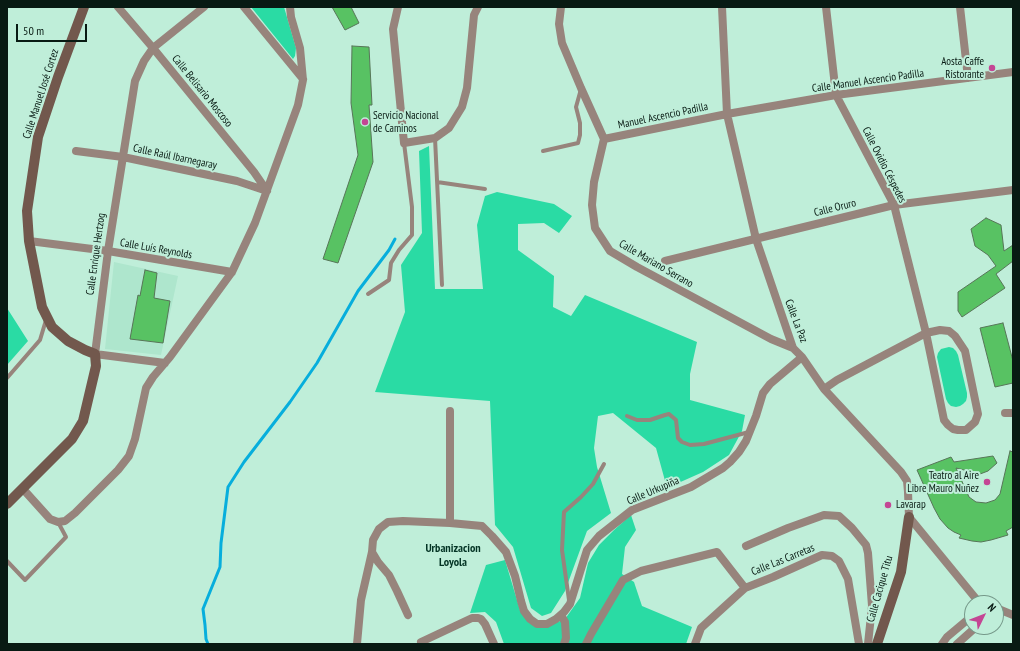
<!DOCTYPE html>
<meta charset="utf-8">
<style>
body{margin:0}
#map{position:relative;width:1020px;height:651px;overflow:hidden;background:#bfeed9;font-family:"PT Sans Narrow",sans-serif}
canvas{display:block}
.frame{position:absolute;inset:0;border:8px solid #081a13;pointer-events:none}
.north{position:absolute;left:964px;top:595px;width:40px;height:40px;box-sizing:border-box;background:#bfeed9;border:1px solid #76998a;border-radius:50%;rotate:47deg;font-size:11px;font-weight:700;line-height:16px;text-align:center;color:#081a13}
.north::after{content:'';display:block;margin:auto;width:14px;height:18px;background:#c44694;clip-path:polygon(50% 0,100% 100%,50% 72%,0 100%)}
.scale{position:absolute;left:16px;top:24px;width:71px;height:18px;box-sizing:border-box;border:2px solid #081a13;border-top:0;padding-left:5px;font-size:12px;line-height:14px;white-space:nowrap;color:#081a13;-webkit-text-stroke:3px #bfeed9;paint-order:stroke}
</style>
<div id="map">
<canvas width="1020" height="651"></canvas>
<div class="frame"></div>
<div class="north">N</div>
<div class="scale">50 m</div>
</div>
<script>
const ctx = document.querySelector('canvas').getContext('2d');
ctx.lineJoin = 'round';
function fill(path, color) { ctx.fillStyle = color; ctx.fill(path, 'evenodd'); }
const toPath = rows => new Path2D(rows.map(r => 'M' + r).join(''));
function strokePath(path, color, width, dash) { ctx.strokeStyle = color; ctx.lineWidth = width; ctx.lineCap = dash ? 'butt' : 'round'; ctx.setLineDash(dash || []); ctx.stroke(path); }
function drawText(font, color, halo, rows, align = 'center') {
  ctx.font = font + ' "PT Sans Narrow",sans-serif'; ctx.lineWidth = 4; ctx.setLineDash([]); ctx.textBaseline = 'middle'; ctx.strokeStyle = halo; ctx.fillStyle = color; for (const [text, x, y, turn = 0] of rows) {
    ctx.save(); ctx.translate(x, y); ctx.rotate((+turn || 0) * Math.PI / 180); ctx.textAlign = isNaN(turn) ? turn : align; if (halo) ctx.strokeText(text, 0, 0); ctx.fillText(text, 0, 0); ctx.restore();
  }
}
fill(toPath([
 [114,262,178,276,161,355,105,349]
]), '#aee6cd');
fill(toPath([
 [251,7,284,7,296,48,295,56,293,59],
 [429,146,435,289,483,289,477,225,485,196,497,192,554,204,572,216,559,233,544,223,518,224,518,250,554,276,553,307,571,316,585,295,697,342,690,374,690,400,745,415,742,431,729,455,703,472,667,488,656,448,613,413,598,416,594,448,597,467,611,513,587,531,565,591,551,613,542,616,531,608,513,547,495,525,490,401,375,392,405,312,401,265,422,233,419,151],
 [7,308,28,341,7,365],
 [949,347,953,348,956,351,958,355,967,393,967,397,966,401,963,404,960,406,956,407,951,406,948,403,946,399,937,357,938,353,941,349],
 [631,515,636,530,625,547,622,574,634,582,642,606,692,627,686,644,504,644,496,622,485,612,470,613,486,565,505,560,520,610,547,626,565,619,580,598,588,563,599,545,614,530]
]), '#2adba4');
strokePath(toPath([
 [208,644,206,639,205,625,203,609,220,567,221,543,228,487,244,462,290,402,317,363,358,291,389,250,395,239]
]), '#07aedc', 3);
const building = toPath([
 [332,7,351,7,359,23,345,30,332,7],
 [352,46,369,47,372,105,369,105,373,162,338,263,323,259,358,155,351,103,352,46],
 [986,218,1001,225,1004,251,1013,245,1013,261,996,274,1005,288,962,317,958,311,958,292,996,266,988,255,975,246,971,229,986,218],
 [145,270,157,273,154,298,170,301,163,343,130,339,138,295,140,296,145,270],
 [1003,323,1013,361,1013,383,995,387,980,328,1003,323],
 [1010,451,1013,452,1013,527,1006,531,1008,535,991,540,981,542,972,541,959,538,961,535,954,532,948,528,940,519,934,508,917,470,951,457,954,462,993,456,997,463,988,471,980,474,956,468,969,497,976,502,986,503,995,500,1000,494,1010,451]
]);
fill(building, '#58c263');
strokePath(building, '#577558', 1);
strokePath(toPath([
 [435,138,442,285],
 [543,151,578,143,580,135,580,123,576,107,581,89],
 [437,182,485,189],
 [368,294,389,280,391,263,399,250,412,235,412,207,404,143],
 [7,378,40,340,46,320],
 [627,416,637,420,650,420,665,415,669,414,676,420,678,438,682,442,690,445,704,444,749,432],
 [7,561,25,580,66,537,58,522],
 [569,600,562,550,564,512,581,497,593,484,604,464]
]), '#97847c', 4);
strokePath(toPath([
 [118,7,153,48,254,172,267,191],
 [244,7,303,79],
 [398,7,393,29,404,143,435,138,449,128,462,107,467,88,474,15,478,7],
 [561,7,559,24,562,43,581,88,604,139,594,182,592,205,595,228,610,251,637,267,771,339,793,348],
 [722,7,727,114,756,239,793,348,802,357,824,389,901,472,907,481,908,492,909,517,977,600,983,603],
 [960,7,968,78],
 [604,139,727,114,836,95,1013,72],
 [76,151,123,157,237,181,267,191],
 [29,241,108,251,232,272],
 [665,261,894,205,1013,190],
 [165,363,95,354,108,251,135,81,144,61,153,48,204,7],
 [824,389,837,380,926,333,940,330,949,331,955,336,965,351,978,414,975,422,966,430,958,430,953,429,948,425,944,420,926,333,894,205,836,95,826,7],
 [1005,413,1013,413],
 [23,489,50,519,58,522,65,521,75,513,118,470,129,456,135,439,146,388,153,377,170,357,232,272,255,223,298,105,303,80,300,48,291,17,290,7],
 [450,523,450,411],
 [746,546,788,528,824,515,839,516,852,528,866,545,868,553,872,606,868,644],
 [996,608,1013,615],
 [408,615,397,591,389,575,378,562,372,552,373,540,379,529,388,522,403,521,450,523,482,526,492,536,506,552,515,576,521,601,524,611,530,619,537,624,547,624,556,619,564,612,570,604,587,550,599,536,632,510,691,487,723,468,730,462,739,452,746,441,756,416,763,393,770,384,802,357],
 [561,615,565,622,566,638,564,644],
 [357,644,361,600,372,552],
 [422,644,421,642,472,618,478,618,481,619,485,624,494,644],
 [586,644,591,634,623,580,641,571,717,552,745,588],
 [695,644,701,628,745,588,773,577,822,555,832,556,839,561,848,579,859,644],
 [942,644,947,637,972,616],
 [957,644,976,627]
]), '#97847c', 8);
strokePath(toPath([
 [7,504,72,439,83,421,96,366,95,354,85,350,68,341,52,327,42,307,29,241,27,211,38,137,58,77,84,7],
 [877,644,901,572,909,517]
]), '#72584d', 10);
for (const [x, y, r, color] of [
 [992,68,4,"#c44694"],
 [365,122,4,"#c44694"],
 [987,482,4,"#c44694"],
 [888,505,4,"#c44694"]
]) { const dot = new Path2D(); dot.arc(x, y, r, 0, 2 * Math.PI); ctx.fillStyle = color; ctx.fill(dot); strokePath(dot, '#bfeed9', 1.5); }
drawText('11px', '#081a13', '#bfeed9', [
 ["Aosta Caffe",984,62],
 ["Ristorante",984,75],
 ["Servicio Nacional",373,116,"left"],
 ["de Caminos",373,129,"left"],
 ["Teatro al Aire",979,476],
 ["Libre Mauro Nuñez",979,489],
 ["Lavarap",896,505,"left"]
], 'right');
drawText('11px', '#081a13', '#bfeed9', [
 ["Calle Manuel Ascencio Padilla",868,81,-8],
 ["Calle Belisario Moscoso",202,91,51],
 ["Calle Manuel José Cortez",41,94,-72],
 ["Manuel Ascencio Padilla",663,116,-12],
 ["Calle Raúl Ibarnegaray",175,157,12],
 ["Calle Ovidio Céspedes",884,165,63],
 ["Calle Oruro",835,208,-14],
 ["Calle Luís Reynolds",156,249,10],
 ["Calle Enrique Hertzog",96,254,-82],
 ["Calle Mariano Serrano",656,264,30],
 ["Calle La Paz",796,321,69],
 ["Calle Urkupiña",653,491,-23],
 ["Calle Las Carretas",783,560,-22],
 ["Calle Cacique Titu",880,589,-74]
]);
drawText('bold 12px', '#033324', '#bfeed9', [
 ["Urbanizacion",453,549],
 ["Loyola",453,563]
]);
</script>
